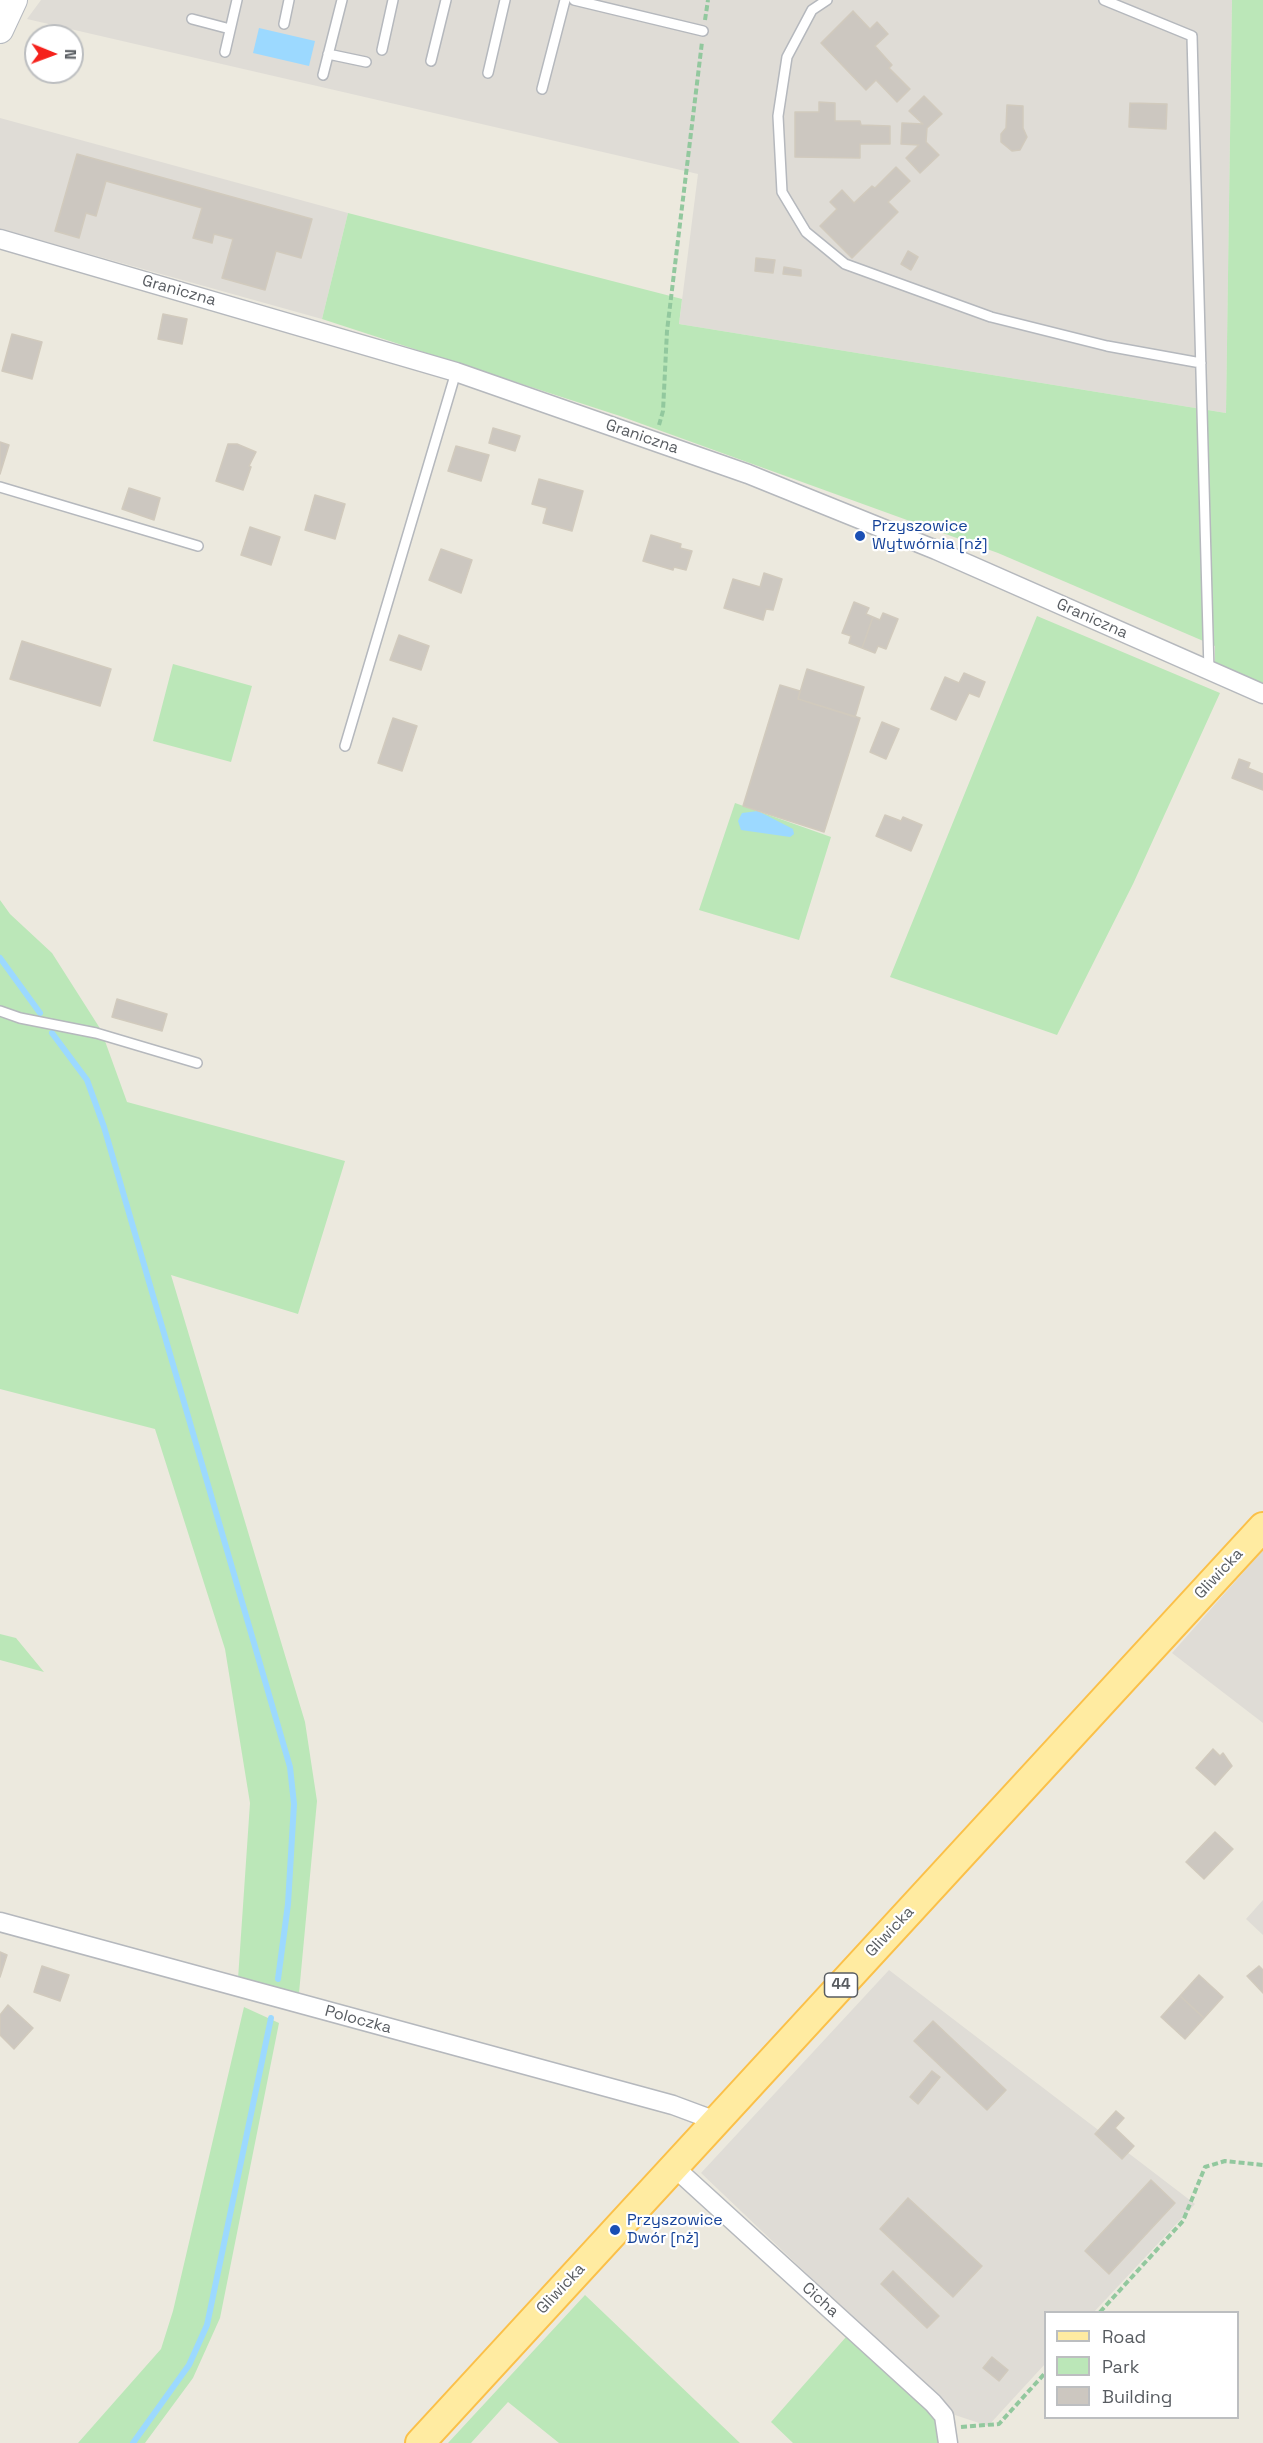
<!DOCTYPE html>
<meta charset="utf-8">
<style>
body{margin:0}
#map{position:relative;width:1263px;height:2443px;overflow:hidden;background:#ece9de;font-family:"Space Grotesk",sans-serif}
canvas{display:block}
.legend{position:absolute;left:1044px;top:2311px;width:195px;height:108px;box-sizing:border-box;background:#fff;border:2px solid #bcbec0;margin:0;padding:8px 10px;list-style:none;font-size:18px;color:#585c61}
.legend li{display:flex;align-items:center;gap:12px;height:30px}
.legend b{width:30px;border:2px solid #bcbec0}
.north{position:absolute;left:24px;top:24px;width:60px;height:60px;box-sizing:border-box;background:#fff;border:2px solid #bcbec0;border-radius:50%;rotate:91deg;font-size:16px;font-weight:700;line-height:24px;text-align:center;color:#585c61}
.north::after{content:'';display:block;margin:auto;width:21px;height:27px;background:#f5221c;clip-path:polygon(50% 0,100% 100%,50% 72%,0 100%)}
</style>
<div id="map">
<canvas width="1263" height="2443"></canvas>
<ul class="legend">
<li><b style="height:8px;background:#ffeba1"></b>Road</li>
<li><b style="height:16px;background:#bbe7b8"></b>Park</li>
<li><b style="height:16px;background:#ccc7c0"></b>Building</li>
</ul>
<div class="north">N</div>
</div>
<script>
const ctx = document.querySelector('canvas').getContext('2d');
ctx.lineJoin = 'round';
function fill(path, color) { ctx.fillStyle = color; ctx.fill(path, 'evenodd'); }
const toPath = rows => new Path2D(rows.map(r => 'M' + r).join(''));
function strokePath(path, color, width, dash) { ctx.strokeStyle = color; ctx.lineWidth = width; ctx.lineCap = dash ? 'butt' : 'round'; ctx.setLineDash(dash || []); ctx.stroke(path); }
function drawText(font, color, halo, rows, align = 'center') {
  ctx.font = font + ' "Space Grotesk",sans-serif'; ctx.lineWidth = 4.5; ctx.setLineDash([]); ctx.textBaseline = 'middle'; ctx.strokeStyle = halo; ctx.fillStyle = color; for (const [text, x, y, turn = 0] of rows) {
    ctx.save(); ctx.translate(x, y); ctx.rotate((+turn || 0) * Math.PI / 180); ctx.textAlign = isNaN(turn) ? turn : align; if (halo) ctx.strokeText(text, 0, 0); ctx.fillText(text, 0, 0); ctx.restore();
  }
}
fill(toPath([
 [41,0,1232,0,1226,413,679,324,698,174,27,19],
 [0,118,348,213,322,319,0,229],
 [1263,1550,1263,1723,1172,1653],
 [1263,1900,1263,1935,1246,1919],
 [889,1970,1195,2204,1094,2312,1046,2312,1045,2364,988,2426,955,2415,701,2173]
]), '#dfdcd6');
fill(toPath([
 [1232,0,1263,0,1263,683,1215,667,1215,646,998,553,620,416,322,319,348,213,682,299,679,324,1226,413],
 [1037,616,1220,693,1133,884,1057,1035,890,977],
 [173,664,252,686,231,762,153,741],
 [735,803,831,837,799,940,699,910],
 [0,900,10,914,52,953,101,1030,127,1102,345,1161,298,1314,171,1275,305,1722,317,1801,299,1993,238,1979,250,1803,225,1649,155,1429,0,1389],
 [0,1634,16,1638,44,1672,0,1660],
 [244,2007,279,2023,220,2318,193,2378,145,2443,78,2443,161,2349,173,2311],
 [585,2295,740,2443,559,2443,508,2402,471,2443,448,2443],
 [846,2337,939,2417,941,2443,793,2443,771,2422]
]), '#bbe7b8');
fill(toPath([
 [259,28,315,41,309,66,253,53],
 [758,811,793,829,794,834,790,837,741,830,738,821,742,813]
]), '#9cd9ff');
strokePath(toPath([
 [0,958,40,1013],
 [52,1033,87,1080,104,1127,290,1767,294,1804,288,1904,278,1979],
 [133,2443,189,2365,207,2325,271,2018]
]), '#9cd9ff', 6);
const building = toPath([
 [853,11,870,29,877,22,888,34,875,46,892,65,889,68,910,89,897,102,876,80,866,90,821,43,853,11],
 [924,96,942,114,927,128,926,142,939,155,920,173,906,158,919,145,901,144,902,123,923,124,909,111,924,96],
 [819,102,835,103,835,121,860,121,861,125,890,126,890,144,860,144,860,158,795,157,795,112,819,112,819,102],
 [1130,103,1167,104,1166,129,1129,127,1130,103],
 [1007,105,1023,106,1023,128,1027,137,1020,150,1012,151,1001,142,1001,134,1006,128,1007,105],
 [77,154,312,219,301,258,276,251,265,290,222,278,233,239,214,234,212,243,193,238,202,208,106,181,96,216,86,213,79,238,55,231,77,154],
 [896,167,910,181,888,202,898,212,852,258,820,226,837,209,830,202,842,190,854,203,872,186,875,188,896,167],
 [908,251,918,257,911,270,901,264,908,251],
 [756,258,775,260,773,273,755,271,756,258],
 [784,267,801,270,801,276,783,274,784,267],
 [163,314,187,319,182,344,158,339,163,314],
 [12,334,42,342,32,379,2,371,12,334],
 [493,428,520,436,515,451,489,443,493,428],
 [0,442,9,445,0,474,0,442],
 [228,444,237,444,256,452,249,466,251,467,243,490,216,481,228,444],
 [456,446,489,455,481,481,448,471,456,446],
 [539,479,583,491,572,531,543,523,547,508,532,504,539,479],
 [129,488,160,498,154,520,122,509,129,488],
 [315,495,345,504,335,539,305,530,315,495],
 [250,527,280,537,271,565,241,555,250,527],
 [651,535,681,544,680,548,692,551,686,570,674,567,673,570,643,561,651,535],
 [441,549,472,560,461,593,429,580,441,549],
 [764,573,782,579,773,610,766,609,763,620,724,608,733,579,760,587,764,573],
 [854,602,869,608,866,614,873,617,862,648,849,643,851,636,842,633,854,602],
 [883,613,898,619,886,649,878,646,875,653,862,648,873,617,880,620,883,613],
 [399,635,429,646,421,670,390,660,399,635],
 [22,641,111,669,100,706,10,679,22,641],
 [807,669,864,687,855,717,798,699,807,669],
 [964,673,985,682,979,697,969,693,956,720,931,709,945,677,959,683,964,673],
 [780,685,800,691,798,699,860,718,824,832,743,806,780,685],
 [393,718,417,726,402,771,378,763,393,718],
 [882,722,899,729,886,759,870,752,882,722],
 [1239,759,1250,763,1248,768,1263,774,1263,790,1232,778,1239,759],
 [885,815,901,821,903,817,922,825,911,851,876,836,885,815],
 [117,999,167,1014,162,1031,112,1017,117,999],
 [1213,1749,1220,1756,1223,1753,1232,1766,1215,1785,1196,1768,1213,1749],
 [1215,1832,1233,1849,1204,1879,1186,1862,1215,1832],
 [0,1952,7,1955,0,1977,0,1952],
 [42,1966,69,1975,60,2001,34,1992,42,1966],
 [1259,1966,1263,1970,1263,1993,1247,1976,1259,1966],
 [1199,1975,1223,1997,1204,2018,1180,1996,1199,1975],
 [1180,1996,1204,2018,1185,2039,1161,2017,1180,1996],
 [8,2005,33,2028,14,2049,0,2035,0,2015,8,2005],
 [933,2021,1006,2090,987,2110,914,2041,933,2021],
 [932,2071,940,2077,918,2104,910,2097,932,2071],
 [1116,2111,1124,2118,1115,2128,1134,2146,1122,2159,1095,2134,1116,2111],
 [1151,2180,1175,2203,1109,2274,1085,2251,1151,2180],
 [908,2198,982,2266,953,2297,880,2229,908,2198],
 [893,2271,939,2316,927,2328,881,2284,893,2271],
 [992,2357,1008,2370,999,2381,983,2368,992,2357]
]);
fill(building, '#ccc7c0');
strokePath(building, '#d1cabd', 1.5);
const lane = toPath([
 [574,0,703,31],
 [827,0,812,10,787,57,778,116,782,192,806,232,845,264,991,317,1107,346,1201,363],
 [1104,0,1192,36,1209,671],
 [192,19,230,29],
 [284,24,289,0],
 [382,50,393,0],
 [225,52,237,0],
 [328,54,366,62],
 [431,61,446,0],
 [488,73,505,0],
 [323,75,342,0],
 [542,89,565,0],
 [0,487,198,546],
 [345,746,456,372],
 [0,1011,20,1018,96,1033,197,1063]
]);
const street = toPath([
 [0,239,456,372,748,474,936,550,1263,694],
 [0,1922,673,2105,716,2121],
 [674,2167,933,2403,944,2416,948,2443]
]);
const secondary = toPath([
 [0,30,14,0]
]);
const primary = toPath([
 [420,2443,1263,1527]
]);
strokePath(lane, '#b5b8bd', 12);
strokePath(street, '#b5b8bd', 21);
strokePath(secondary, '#b5b9bf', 28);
strokePath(primary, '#fbc049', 32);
strokePath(toPath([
 [705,20,708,0],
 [659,425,663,411,667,331,702,42],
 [1100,2312,1183,2221,1205,2167,1225,2161,1263,2165],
 [961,2427,999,2424,1046,2372]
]), '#92c89e', 4, [6, 3]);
strokePath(lane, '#fff', 9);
strokePath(street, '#fff', 18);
strokePath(secondary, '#fff', 26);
strokePath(primary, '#ffeba1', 28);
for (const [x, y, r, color] of [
 [860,536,6,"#1a4fb4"],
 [615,2230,6,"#1a4fb4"]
]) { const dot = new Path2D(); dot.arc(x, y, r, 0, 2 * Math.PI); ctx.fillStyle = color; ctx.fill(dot); strokePath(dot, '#fff', 2); }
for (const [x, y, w] of [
 [841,1985,33]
]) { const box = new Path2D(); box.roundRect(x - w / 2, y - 12, w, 24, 4.5); ctx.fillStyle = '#fff'; ctx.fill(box); strokePath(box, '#585c61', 1.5); }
drawText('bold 15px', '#585c61', null, [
 ["44",841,1985]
]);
drawText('16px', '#585c61', '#fff', [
 ["Graniczna",179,291,16],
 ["Graniczna",642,437,19],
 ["Graniczna",1092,619,24],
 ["Gliwicka",1219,1574,-47],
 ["Gliwicka",890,1932,-47],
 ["Poloczka",358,2020,15],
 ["Gliwicka",561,2289,-47],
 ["Cicha",820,2300,42]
]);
drawText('16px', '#164399', '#fff', [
 ["Przyszowice",872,527],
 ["Wytwórnia [nż]",872,545],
 ["Przyszowice",627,2221],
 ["Dwór [nż]",627,2239]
], 'left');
</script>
